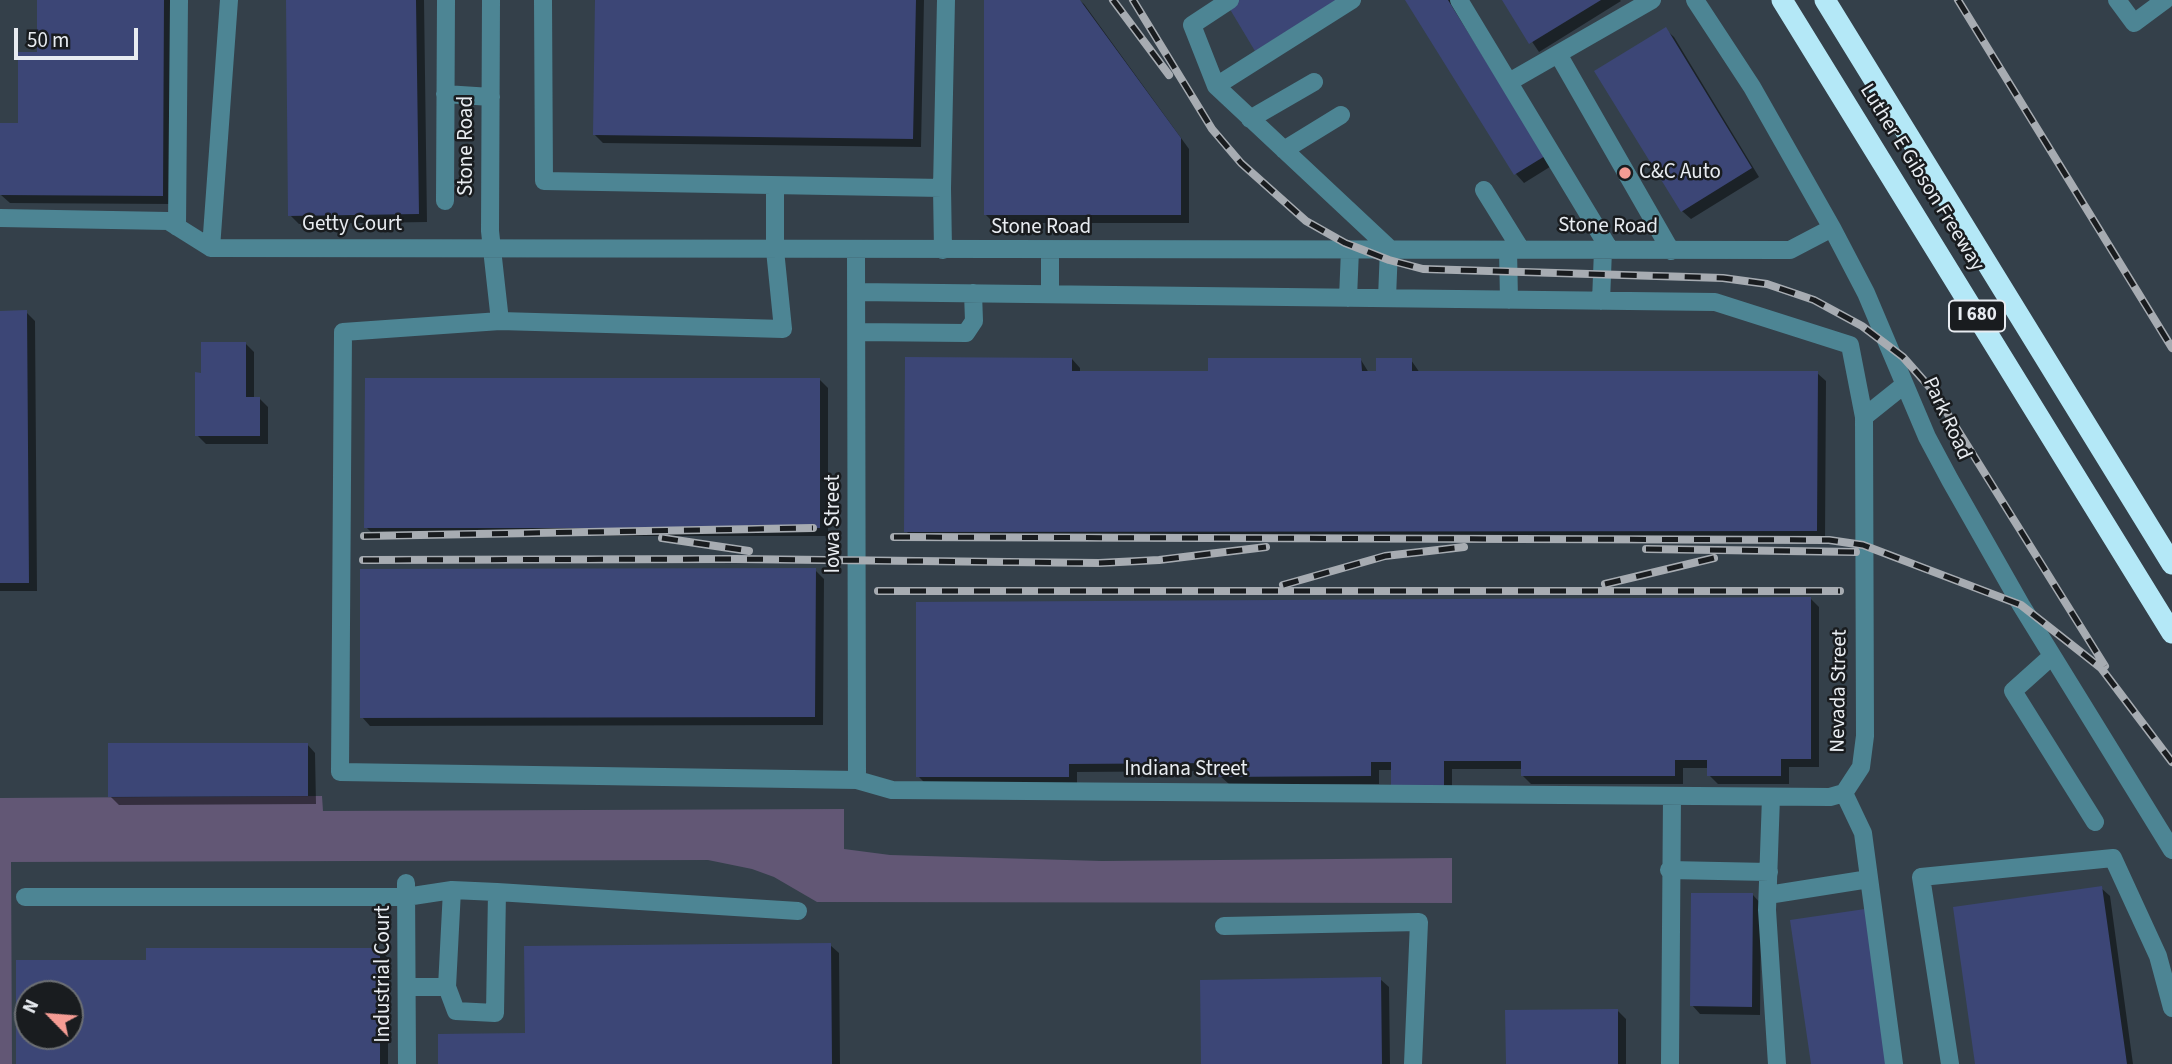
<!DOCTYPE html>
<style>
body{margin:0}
#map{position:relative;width:2172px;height:1064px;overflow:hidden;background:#2e353c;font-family:"Source Sans 3",sans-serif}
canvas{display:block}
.north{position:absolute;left:14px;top:980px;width:70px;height:70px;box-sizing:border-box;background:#191c1f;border:2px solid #6c6f73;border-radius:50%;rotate:295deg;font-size:19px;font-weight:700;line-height:28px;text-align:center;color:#e8ecf1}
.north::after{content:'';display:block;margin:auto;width:24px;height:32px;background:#f59c94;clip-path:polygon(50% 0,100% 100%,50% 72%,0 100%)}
.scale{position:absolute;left:14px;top:28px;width:124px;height:32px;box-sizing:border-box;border:4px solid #e8ecf1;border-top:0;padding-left:9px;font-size:21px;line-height:24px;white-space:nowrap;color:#e8ecf1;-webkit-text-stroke:5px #191c1f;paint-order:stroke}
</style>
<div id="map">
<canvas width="2172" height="1064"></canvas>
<div class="north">N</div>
<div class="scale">50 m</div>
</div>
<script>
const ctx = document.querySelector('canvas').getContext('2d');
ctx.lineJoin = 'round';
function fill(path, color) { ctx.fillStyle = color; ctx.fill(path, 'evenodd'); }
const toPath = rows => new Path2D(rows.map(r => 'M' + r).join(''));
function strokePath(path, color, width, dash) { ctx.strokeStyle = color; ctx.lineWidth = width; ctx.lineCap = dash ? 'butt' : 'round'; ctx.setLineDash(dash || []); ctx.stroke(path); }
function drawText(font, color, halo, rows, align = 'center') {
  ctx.font = font + ' "Source Sans 3",sans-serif'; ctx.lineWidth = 5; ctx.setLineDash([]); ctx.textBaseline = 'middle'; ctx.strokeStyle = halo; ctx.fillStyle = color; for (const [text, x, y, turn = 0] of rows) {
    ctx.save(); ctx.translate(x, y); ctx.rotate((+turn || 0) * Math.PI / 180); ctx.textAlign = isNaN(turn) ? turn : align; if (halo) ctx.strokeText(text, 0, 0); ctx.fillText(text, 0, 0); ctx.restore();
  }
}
fill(toPath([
 [0,0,2172,0,2172,1064,0,1064],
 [28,994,70,994,70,1036,28,1036]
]), '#34404a');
fill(toPath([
 [322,796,323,811,844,809,844,849,890,855,1102,861,1452,858,1452,903,817,902,774,877,752,869,708,860,11,862,12,1064,0,1064,0,798]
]), '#625775');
fill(toPath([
 [39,0,172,0,171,204,10,203,1,195,39,54],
 [287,0,424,0,427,222,299,224,290,215],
 [597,0,924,0,921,147,603,143,594,134],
 [986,0,1079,0,1084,4,1189,149,1189,223,994,223,985,214],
 [1407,0,1450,0,1553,165,1524,183,1516,174],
 [1504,0,1620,0,1621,1,1539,52],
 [1665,29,1674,37,1759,177,1691,219,1682,211],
 [0,312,26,312,35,321,37,591,0,591],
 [245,343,254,352,254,398,259,398,268,407,268,444,206,444,197,435],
 [1072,359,1080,368,1080,373,1210,373,1361,360,1369,373,1378,373,1411,360,1420,373,1817,373,1826,381,1825,539,915,540,906,531],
 [820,380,828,388,828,536,375,536,366,527],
 [815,570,824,579,823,725,370,726,362,717],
 [1810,598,1819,607,1819,767,1789,767,1789,784,1718,784,1709,775,1709,768,1683,768,1683,784,1531,784,1523,776,1523,769,1452,769,1452,794,1393,770,1379,770,1379,784,1229,784,1220,776,1220,771,1077,772,1077,785,927,785,918,776],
 [307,744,315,753,316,804,119,805,110,796],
 [2101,888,2110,896,2133,1064,1977,1064],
 [1753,895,1761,904,1760,1015,1700,1014,1692,1005],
 [830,945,839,953,840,1064,440,1064,526,1035],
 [379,949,388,958,388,1064,18,1064,18,962,148,961],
 [28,994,70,994,70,1036,28,1036],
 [1380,979,1389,987,1390,1064,1203,1064],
 [1617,1010,1626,1019,1626,1064,1508,1064]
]), '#0007');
fill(toPath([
 [37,0,164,0,163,196,0,195,0,123,18,123,18,52,37,52],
 [286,0,416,0,419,214,288,216],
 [595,0,916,0,913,139,593,135],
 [984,0,1080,0,1181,138,1181,215,984,215],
 [1237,0,1337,0,1255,51,1228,6],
 [1405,0,1448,0,1545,156,1514,175],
 [1502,0,1601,0,1529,44],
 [1666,27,1752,168,1681,212,1594,71],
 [27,310,29,583,0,583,0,311],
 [201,342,246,342,246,397,260,397,260,436,195,436,195,372,201,373],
 [905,357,1072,358,1072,371,1208,371,1208,358,1361,358,1362,371,1376,371,1376,358,1412,358,1412,371,1818,371,1817,531,904,532],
 [365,378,820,378,820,528,364,528],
 [816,568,815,717,360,718,360,569],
 [1811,597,1811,759,1781,759,1781,776,1707,776,1707,760,1675,760,1675,776,1521,776,1521,761,1444,761,1444,786,1391,786,1391,762,1371,762,1371,776,1218,777,1218,763,1069,764,1069,777,916,777,916,602],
 [108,743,308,743,308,796,108,797],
 [2102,886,2127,1064,1975,1064,1953,907],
 [1691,893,1753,893,1752,1007,1690,1006],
 [1865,909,1886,1064,1811,1064,1790,920],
 [831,943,832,1064,438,1064,438,1034,525,1033,524,946],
 [146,948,380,948,380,1064,16,1064,16,960,146,960],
 [28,994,70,994,70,1036,28,1036],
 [1381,977,1382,1064,1201,1064,1200,980],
 [1618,1009,1618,1064,1506,1064,1505,1010]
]), '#3c4676');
strokePath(toPath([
 [491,0,490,231,500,321,343,332,340,772,857,780],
 [543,0,544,181,942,188,946,0],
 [1230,0,1192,25,1216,86,1389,248,1387,298],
 [1459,0,1610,250],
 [1695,0,1752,87,1832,228,1866,293,1927,437,1950,480,2021,605,2172,850],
 [2117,0,2134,23,2165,0],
 [1558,54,1671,251],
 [1509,82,1652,0],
 [1216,86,1352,0],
 [445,94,491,97],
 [1250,119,1314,82],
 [1284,150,1341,115],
 [942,188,943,250],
 [1484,190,1520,248],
 [445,201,446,0],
 [0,218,168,221,211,248],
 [177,227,179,0],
 [211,248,1790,250,1832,228],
 [211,248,229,0],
 [1508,249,1509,300],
 [856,250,857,780,892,790,1830,797,1844,793,1861,767,1865,736,1864,417,1904,385],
 [856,292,1715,302,1850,345,1864,417],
 [1050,294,1050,251],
 [1348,298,1350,250],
 [1601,301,1603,250],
 [500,321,783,329,775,250,775,187],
 [857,332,966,333,974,321,973,293],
 [2052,656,2013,691,2095,822],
 [1844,793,1863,833,1894,1064],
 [1771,797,1767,910,1777,1064],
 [1669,870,1769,872],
 [406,883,407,1064],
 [497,892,798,911],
 [1768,895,1869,879],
 [25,897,406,897,452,890,447,987,407,987],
 [1224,926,1419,922,1413,1064],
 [447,987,456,1011,495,1013,497,892,452,890],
 [1670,1064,1672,796],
 [1950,1064,1921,877,2113,858,2158,956,2172,1008]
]), '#4d8594', 18);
strokePath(toPath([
 [1782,0,2172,633],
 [1825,0,2172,564]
]), '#b4e8f7', 21);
const rail = toPath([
 [1113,0,1169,75],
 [1133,0,1212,129,1241,163,1306,221,1345,243,1389,260,1423,269,1723,278,1767,284,1814,300,1862,326,1903,357,1934,392,2105,666],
 [1958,0,2172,348],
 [364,536,813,528],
 [894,537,1829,540,1863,545,2021,605,2101,668,2172,762],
 [662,538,749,551],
 [1646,549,1856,552],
 [363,560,735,559,1099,563,1159,560,1266,547],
 [1605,584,1714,558],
 [1283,585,1385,556,1464,547],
 [878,591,1840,591]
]);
strokePath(rail, '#a7acb2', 8);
strokePath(rail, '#191c1f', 5, [16]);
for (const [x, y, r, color] of [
 [1625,173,7,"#f59c94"]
]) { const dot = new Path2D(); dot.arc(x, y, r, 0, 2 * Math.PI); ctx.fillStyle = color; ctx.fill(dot); strokePath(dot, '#191c1f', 2.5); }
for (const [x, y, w] of [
 [1977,316,56]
]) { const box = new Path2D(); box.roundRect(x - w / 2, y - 15.5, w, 31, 5); ctx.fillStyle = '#191c1f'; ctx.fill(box); strokePath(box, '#e8ecf1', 2); }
drawText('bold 19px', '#e8ecf1', null, [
 ["I 680",1977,316]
]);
drawText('21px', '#e8ecf1', '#191c1f', [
 ["Stone Road",467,146,-90],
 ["Luther E Gibson Freeway",1921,178,58],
 ["Getty Court",352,225],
 ["Stone Road",1608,227,1],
 ["Stone Road",1041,228],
 ["Park Road",1946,419,65],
 ["Iowa Street",834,524,-90],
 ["Nevada Street",1840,691,-89],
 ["Indiana Street",1186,770],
 ["Industrial Court",384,974,-90]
]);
drawText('21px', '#e8ecf1', '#191c1f', [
 ["C&C Auto",1639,173]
], 'left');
</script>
